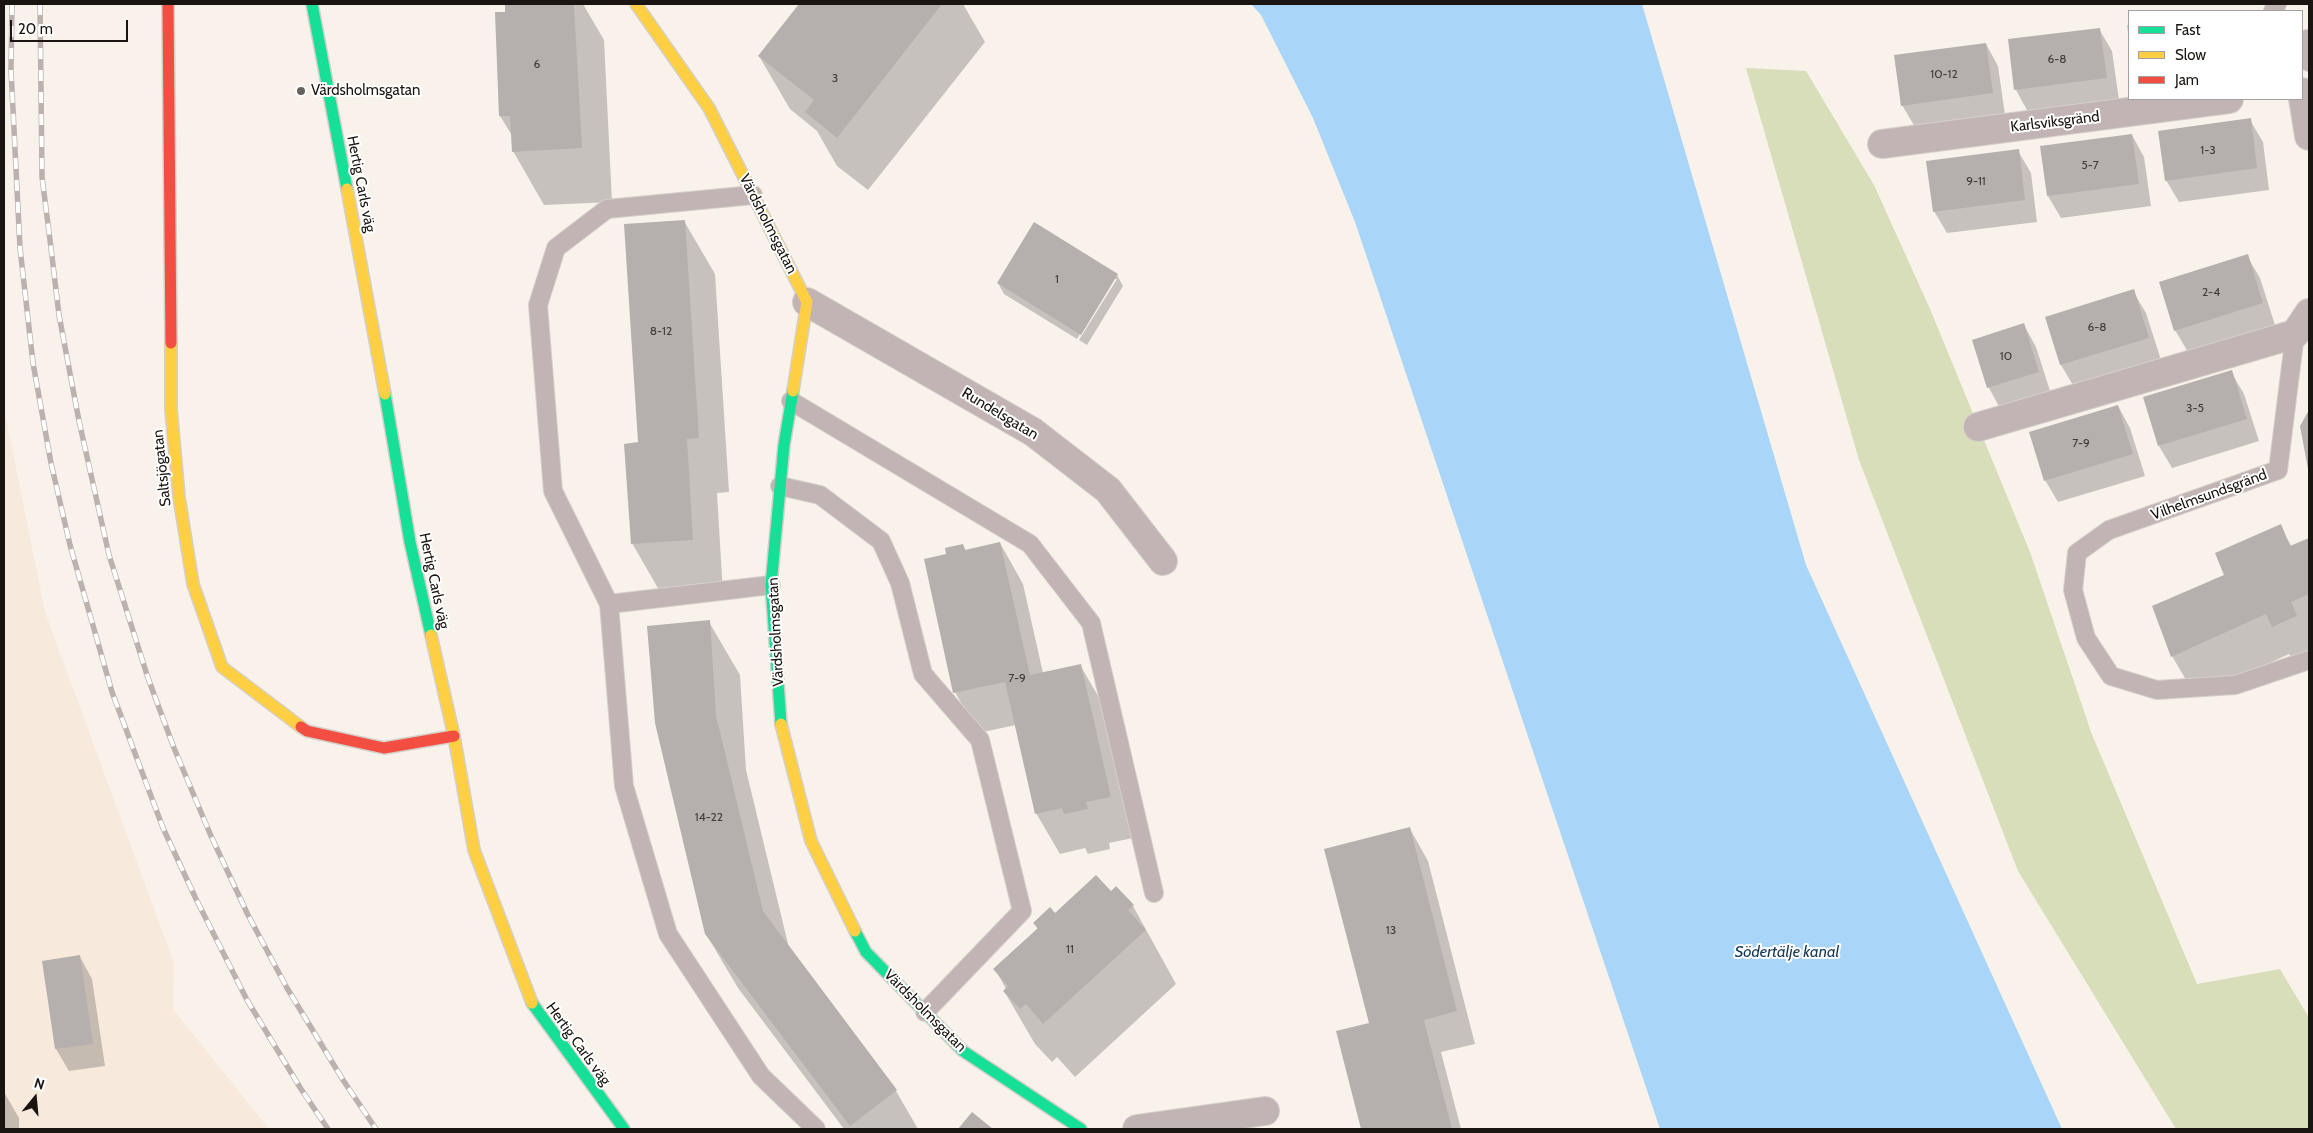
<!DOCTYPE html>
<meta charset="utf-8">
<style>
body{margin:0}
#map{position:relative;width:2313px;height:1133px;overflow:hidden;background:#f8f2eb;font-family:Cabin,sans-serif}
canvas{display:block}
.frame{position:absolute;inset:0;border:5px solid #1a1510;pointer-events:none}
.legend{position:absolute;left:2128px;top:10px;width:175px;height:90px;box-sizing:border-box;background:#fff;border:1px solid #a3a19f;margin:0;padding:6px 9px;list-style:none;font-size:15px;color:#1a1510}
.legend li{display:flex;align-items:center;gap:10px;height:25px}
.legend b{width:25px;border:1px solid #a3a19f}
.north{position:absolute;left:10px;top:1073px;width:50px;height:50px;-webkit-text-stroke:4px #fff;paint-order:stroke;rotate:17deg;font-size:14px;font-weight:700;line-height:20px;text-align:center;color:#1a1510}
.north::after{content:'';display:block;margin:auto;width:18px;height:22px;background:#1a1510;clip-path:polygon(50% 0,100% 100%,50% 72%,0 100%)}
.scale{position:absolute;left:10px;top:20px;width:118px;height:22px;box-sizing:border-box;border:2px solid #1a1510;border-top:0;padding-left:6px;font-size:15px;line-height:18px;white-space:nowrap;color:#1a1510;-webkit-text-stroke:4px #fff;paint-order:stroke}
</style>
<div id="map">
<canvas width="2313" height="1133"></canvas>
<div class="frame"></div>
<ul class="legend">
<li><b style="height:6px;background:#16e098"></b>Fast</li>
<li><b style="height:6px;background:#ffcf43"></b>Slow</li>
<li><b style="height:6px;background:#f24e42"></b>Jam</li>
</ul>
<div class="north">N</div>
<div class="scale">20 m</div>
</div>
<script>
const ctx = document.querySelector('canvas').getContext('2d');
ctx.lineJoin = 'round';
function fill(path, color) { ctx.fillStyle = color; ctx.fill(path, 'evenodd'); }
const toPath = rows => new Path2D(rows.map(r => 'M' + r).join(''));
function strokePath(path, color, width, dash) { ctx.strokeStyle = color; ctx.lineWidth = width; ctx.lineCap = dash ? 'butt' : 'round'; ctx.setLineDash(dash || []); ctx.stroke(path); }
function drawText(font, color, halo, rows, align = 'center') {
  ctx.font = font + ' Cabin,sans-serif'; ctx.lineWidth = 4; ctx.setLineDash([]); ctx.textBaseline = 'middle'; ctx.strokeStyle = halo; ctx.fillStyle = color; for (const [text, x, y, turn = 0] of rows) {
    ctx.save(); ctx.translate(x, y); ctx.rotate((+turn || 0) * Math.PI / 180); ctx.textAlign = isNaN(turn) ? turn : align; if (halo) ctx.strokeText(text, 0, 0); ctx.fillText(text, 0, 0); ctx.restore();
  }
}
fill(toPath([
 [4,408,45,612,174,963,173,1009,269,1129,4,1129]
]), '#f7eadc');
fill(toPath([
 [1746,68,1806,71,1874,185,1930,309,2030,552,2091,732,2197,984,2280,969,2309,1018,2309,1129,2176,1129,2018,871,1859,460]
]), '#d8ddba');
fill(toPath([
 [1251,4,1642,4,1806,565,2062,1129,1660,1129,1355,222,1313,118,1261,15]
]), '#a8d5f8');
fill(toPath([
 [506,4,583,4,604,40,612,202,544,205,513,151,513,137,500,116],
 [800,4,963,4,985,42,868,190,837,166,817,131,790,109,759,56],
 [2127,25,2129,25,2129,39],
 [2099,29,2112,51,2119,100,2028,112,2016,90],
 [1986,44,1998,66,2005,115,1915,127,1902,105],
 [2250,120,2263,142,2269,190,2179,202,2166,180],
 [2132,135,2144,157,2151,206,2061,218,2048,196,2041,147],
 [2018,151,2031,173,2037,222,1947,233,1934,211],
 [684,221,715,274,729,492,717,493,723,594,663,597,632,543],
 [2247,256,2260,278,2275,325,2188,352,2175,330],
 [1117,275,1123,286,1087,345,1079,340,1117,279,1114,279,1077,339,1004,294,998,283],
 [2133,291,2146,313,2161,360,2074,387,2061,365,2047,317],
 [2024,325,2036,347,2051,394,2001,410,1989,388,1974,341],
 [2231,372,2244,394,2259,441,2172,468,2159,446],
 [2118,406,2130,428,2145,476,2058,502,2045,480],
 [2309,413,2309,467,2301,426],
 [2280,526,2292,547,2309,539,2309,662,2297,667,2289,654,2196,697,2172,656,2226,575],
 [1000,543,1023,584,1043,673,1080,665,1104,706,1133,838,1109,843,1110,849,1088,854,1085,848,1060,854,1036,813,1016,725,978,733,955,692,948,555,963,545,966,551],
 [709,622,740,675,746,770,789,948,896,1091,918,1129,844,1129,738,988,706,934],
 [1410,829,1428,861,1475,1044,1441,1052,1461,1129,1362,1129,1338,1032,1370,1024],
 [1111,893,1133,906,1176,984,1075,1077,1057,1057,1052,1062,1035,1044,1004,991,1006,989,995,969,1038,930,1034,923],
 [80,957,92,979,105,1066,69,1071,56,1049,43,962],
 [4,1086,4,1092,19,1118,19,1129,4,1129]
]), '#0003');
fill(toPath([
 [505,4,574,4,582,148,512,152,510,116,499,116,495,12,505,12],
 [799,4,942,4,837,138,805,112,814,100,758,56],
 [2100,28,2107,78,2014,90,2008,39],
 [1986,43,1993,93,1901,106,1894,55],
 [2251,118,2257,168,2165,181,2158,131],
 [2132,134,2139,184,2047,196,2040,146],
 [2019,149,2025,200,1933,212,1926,161],
 [685,220,699,438,687,439,693,540,631,544,624,444,638,442,624,224],
 [1034,222,1118,274,1081,335,997,283],
 [2248,254,2263,303,2174,331,2159,282],
 [2134,289,2149,338,2060,365,2045,317],
 [2024,323,2039,372,1987,388,1972,340],
 [2232,370,2247,419,2158,446,2143,397],
 [2118,405,2133,454,2044,481,2029,432],
 [2309,410,2309,469,2308,469,2300,426],
 [2281,524,2290,546,2309,538,2309,594,2291,602,2297,616,2272,627,2266,614,2171,657,2152,606,2224,575,2215,553],
 [1000,542,1030,675,1081,664,1111,797,1086,802,1088,809,1064,814,1062,808,1035,814,1005,682,953,693,924,559,946,554,945,548,963,544,965,550],
 [710,620,716,715,763,911,897,1090,850,1126,705,934,655,723,647,626],
 [1410,827,1457,1011,1424,1020,1452,1129,1361,1129,1336,1031,1369,1023,1324,849],
 [1096,875,1111,891,1116,886,1134,905,1128,910,1146,930,1043,1024,1026,1004,1020,1009,1003,991,1008,986,993,969,1038,928,1033,923,1050,907,1055,913],
 [80,955,93,1044,55,1049,42,961],
 [972,1112,993,1129,958,1129]
]), '#b5afae');
const lane = toPath([
 [2273,11,2277,4],
 [2307,39,2309,62],
 [753,195,607,209,556,248,538,305,553,491,609,604,624,786,668,934,761,1076,816,1129],
 [2295,334,2278,470,2109,530,2077,553,2073,590,2086,638,2111,676,2157,690,2235,685,2309,660],
 [791,401,1030,544,1091,623,1154,893],
 [780,486,820,495,881,541,900,583,923,674,980,740,1022,911,925,1012],
 [609,604,771,585]
]);
const street = toPath([
 [2302,92,2309,136],
 [1882,144,2229,99],
 [807,302,1033,432,1108,490,1163,561],
 [1978,427,2295,334,2309,313],
 [1137,1129,1265,1111]
]);
const fast = toPath([
 [312,4,347,189],
 [385,394,410,542,431,635],
 [781,724,771,585,784,445,793,391],
 [855,931,866,952,963,1051,1081,1129],
 [532,1003,624,1129]
]);
const slow = toPath([
 [636,4,709,108,807,302,793,391],
 [347,189,385,394],
 [171,343,171,409,179,497,193,584,222,667,301,727],
 [431,635,454,736,474,850,532,1003],
 [781,724,811,841,855,931]
]);
const jam = toPath([
 [168,4,171,343],
 [301,727,307,731,384,748,454,736]
]);
strokePath(lane, '#d4cfc9', 20);
strokePath(street, '#d4cfc9', 30);
strokePath(fast, '#d4cfc9', 14);
strokePath(slow, '#d4cfc9', 14);
strokePath(jam, '#d4cfc9', 14);
strokePath(lane, '#c2b3b4', 18);
strokePath(street, '#c2b3b4', 28);
strokePath(fast, '#16e098', 11);
strokePath(slow, '#ffcf43', 11);
strokePath(jam, '#f24e42', 11);
const rail = toPath([
 [12,4,11,70,20,248,33,363,51,463,70,545,112,692,163,828,196,899,247,1000,301,1089,328,1129],
 [40,4,42,177,51,248,59,315,79,421,109,555,148,678,174,748,211,836,248,915,287,988,343,1080,376,1129]
]);
strokePath(rail, '#bbb1af', 5.5);
strokePath(rail, '#fff', 4, [11]);
for (const [x, y, r, color] of [
 [301,91,5,"#68625d"]
]) { const dot = new Path2D(); dot.arc(x, y, r, 0, 2 * Math.PI); ctx.fillStyle = color; ctx.fill(dot); strokePath(dot, '#fff', 2); }
drawText('12px', '#413c38', null, [
 ["6-8",2057,59],
 ["6",537,64],
 ["10-12",1944,74],
 ["3",835,78],
 ["1-3",2208,150],
 ["5-7",2090,165],
 ["9-11",1976,181],
 ["1",1057,279],
 ["2-4",2211,292],
 ["6-8",2097,327],
 ["8-12",661,331],
 ["10",2006,356],
 ["3-5",2195,408],
 ["7-9",2081,443],
 ["7-9",1017,678],
 ["14-22",709,817],
 ["13",1391,930],
 ["11",1070,949]
]);
drawText('15px', '#1a1510', '#fff', [
 ["Värdsholmsgatan",311,91]
], 'left');
drawText('15px', '#1a1510', '#fff', [
 ["Karlsviksgränd",2055,122,-7],
 ["Hertig Carls väg",361,184,79],
 ["Värdsholmsgatan",768,224,63],
 ["Rundelsgatan",1000,414,31],
 ["Saltsjögatan",162,468,-96],
 ["Vilhelmsundsgränd",2209,495,-20],
 ["Hertig Carls väg",434,581,78],
 ["Värdsholmsgatan",776,632,-93],
 ["Värdsholmsgatan",925,1011,45],
 ["Hertig Carls väg",578,1044,54]
]);
drawText('italic 16px', '#153954', '#fff', [
 ["Södertälje kanal",1787,952]
]);
</script>
